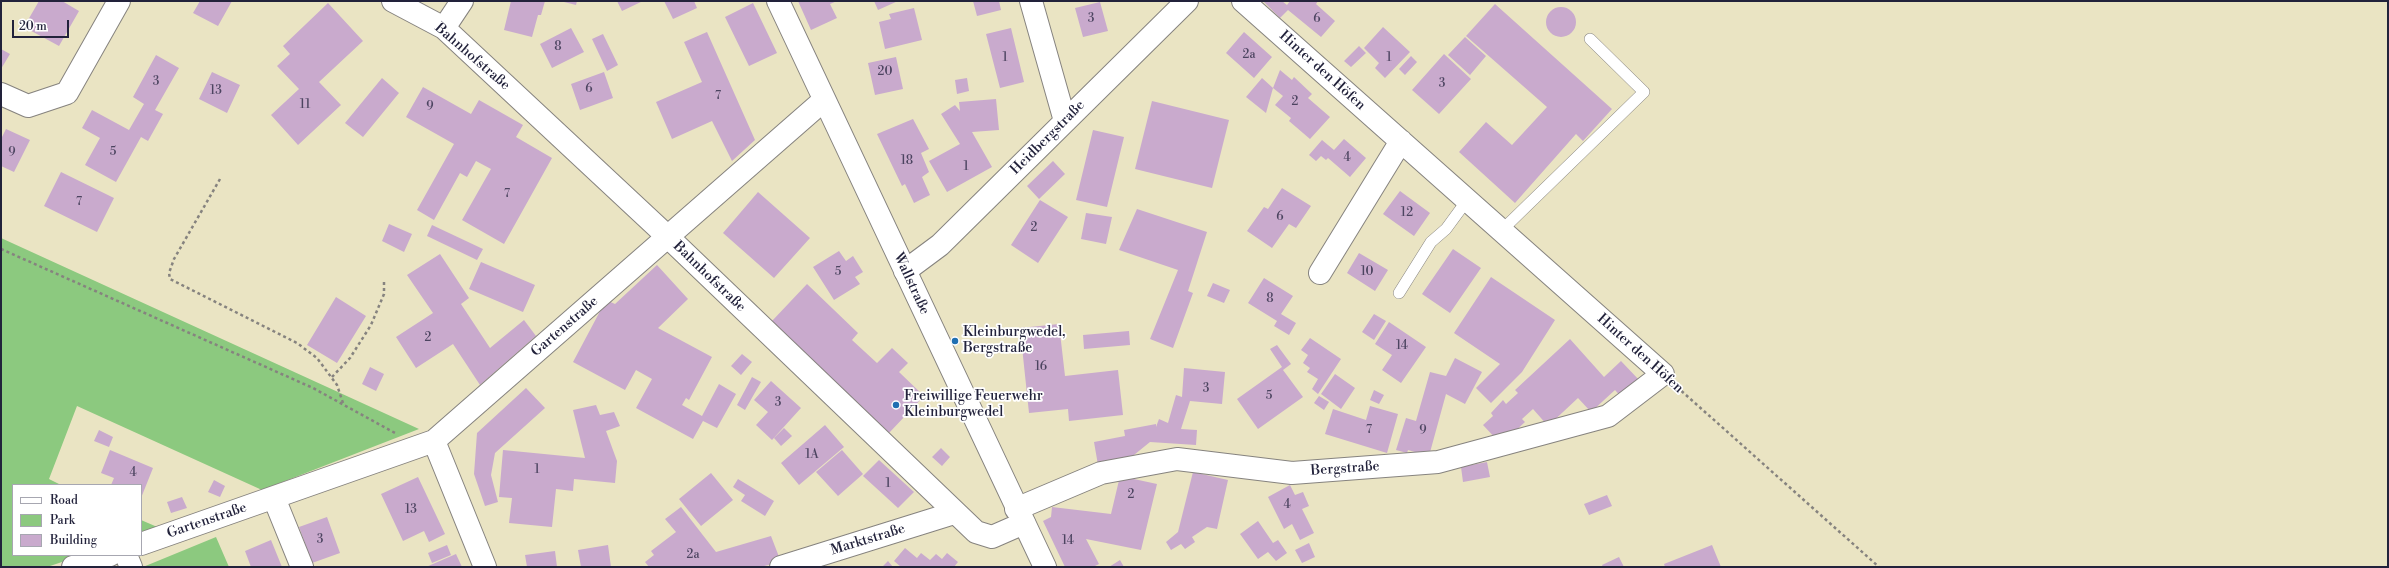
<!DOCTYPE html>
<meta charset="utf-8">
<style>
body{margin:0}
#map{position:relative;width:2389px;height:568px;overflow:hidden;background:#eae4c3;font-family:"Libre Bodoni",serif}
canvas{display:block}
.frame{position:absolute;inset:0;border:2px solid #22223b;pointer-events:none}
.legend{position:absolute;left:12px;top:484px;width:130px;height:72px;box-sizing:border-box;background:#fff;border:1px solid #a7a7b1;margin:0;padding:5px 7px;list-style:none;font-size:12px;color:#22223b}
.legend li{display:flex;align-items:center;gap:8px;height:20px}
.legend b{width:20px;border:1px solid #a7a7b1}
.scale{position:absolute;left:12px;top:20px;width:57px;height:18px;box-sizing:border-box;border:2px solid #22223b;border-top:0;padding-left:5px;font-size:12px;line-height:14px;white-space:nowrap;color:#22223b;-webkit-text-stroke:3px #fff;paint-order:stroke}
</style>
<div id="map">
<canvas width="2389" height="568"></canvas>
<div class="frame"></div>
<ul class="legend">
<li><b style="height:5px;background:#fff"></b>Road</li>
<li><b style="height:11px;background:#8cc97f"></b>Park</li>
<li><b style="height:11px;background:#c9aacd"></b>Building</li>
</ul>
<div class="scale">20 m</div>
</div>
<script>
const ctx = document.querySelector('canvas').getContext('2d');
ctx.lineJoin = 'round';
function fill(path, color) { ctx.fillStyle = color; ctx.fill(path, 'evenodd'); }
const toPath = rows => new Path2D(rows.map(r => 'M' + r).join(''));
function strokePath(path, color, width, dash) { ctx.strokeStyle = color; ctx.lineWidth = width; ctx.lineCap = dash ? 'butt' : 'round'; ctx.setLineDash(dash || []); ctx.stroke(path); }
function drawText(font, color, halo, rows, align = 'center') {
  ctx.font = font + ' "Libre Bodoni",serif'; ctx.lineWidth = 3.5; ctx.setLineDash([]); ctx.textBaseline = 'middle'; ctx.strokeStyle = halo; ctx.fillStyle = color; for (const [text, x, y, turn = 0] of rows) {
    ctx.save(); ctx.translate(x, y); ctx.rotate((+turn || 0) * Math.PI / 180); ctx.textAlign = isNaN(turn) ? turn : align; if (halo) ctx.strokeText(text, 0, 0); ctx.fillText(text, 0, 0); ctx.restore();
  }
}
fill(toPath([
 [1,238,419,429,262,490,77,406,49,479,61,485,13,485,13,555,83,555,47,567,1,567],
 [141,520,162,529,141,536],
 [216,537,229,567,143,567]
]), '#8cc97f');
fill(toPath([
 [39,1,62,1,79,11,59,46,24,27],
 [200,1,232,1,218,26,193,13],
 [511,1,545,1,541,15,538,15,532,37,504,30],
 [560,1,577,1,576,5],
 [617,1,643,1,622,11],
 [664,1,694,1,697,8,673,19],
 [798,1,837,1,830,4,837,18,811,30],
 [874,1,898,1,878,10],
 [973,1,999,1,1001,10,977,16],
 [1263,1,1282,1,1287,5,1290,1,1318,1,1316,4,1335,21,1321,37,1288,10,1280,18],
 [1100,2,1108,31,1083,37,1075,8],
 [328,3,363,41,319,82,341,105,298,145,271,115,299,89,277,66,290,54,283,46],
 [753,3,777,53,749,66,725,17],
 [1495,4,1612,109,1583,141,1576,134,1515,203,1459,152,1486,122,1512,145,1547,107,1466,36],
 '1546 22a15 15 0 1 1 30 0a15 15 0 1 1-30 0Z',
 [914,8,922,40,885,49,879,22,891,19,889,14],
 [1383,27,1410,52,1385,78,1375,68,1379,63,1364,48],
 [571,28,584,52,552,68,540,44],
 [1011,28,1024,82,1000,88,986,34],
 [707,32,755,140,732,161,712,121,672,139,656,102,702,82,684,42],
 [1244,32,1272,57,1254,78,1226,53],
 [603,34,618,65,607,71,592,39],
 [1465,37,1486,56,1470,75,1448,55],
 [1359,46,1366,53,1351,67,1344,61],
 [1,49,10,54,1,69],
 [1444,54,1471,79,1439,114,1412,90],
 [156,55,179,68,155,110,163,114,148,141,141,137,116,182,85,165,100,138,82,128,92,110,129,130,144,104,133,97],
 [1411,56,1417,62,1405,75,1399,69],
 [896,57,903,89,875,95,868,63],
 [1280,70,1292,80,1294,77,1312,94,1308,98,1330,117,1310,139,1289,121,1291,118,1275,105,1283,96,1273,88,1266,113,1246,97,1262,78,1273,88],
 [212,72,240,85,227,113,199,99],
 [604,72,613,98,580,110,571,84],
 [382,78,399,93,363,137,345,123],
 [967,78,969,91,957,94,955,80],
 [423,87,471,114,479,100,523,125,516,137,552,158,504,244,462,220,491,169,476,161,467,177,460,173,434,220,417,210,454,144,406,117],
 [996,99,999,130,972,132,992,167,947,192,929,161,960,144,941,114,955,105,960,111,959,102],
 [1152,101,1229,120,1212,188,1135,169],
 [913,119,929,149,921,153,929,172,922,177,930,195,914,203,905,184,902,186,877,134],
 [6,129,30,140,14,172,1,166,1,139],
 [1093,130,1124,137,1107,207,1076,200],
 [1344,139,1366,158,1350,177,1328,158,1326,160,1321,156,1316,161,1309,155,1322,140,1334,150],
 [1053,161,1065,174,1039,199,1027,186],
 [61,172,114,198,97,232,44,206],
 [1282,188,1311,206,1296,228,1289,224,1272,248,1247,231,1264,207,1268,209],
 [1400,191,1430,213,1414,236,1383,214],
 [758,192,810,238,774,278,723,233],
 [1040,200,1068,217,1038,263,1011,245],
 [1137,209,1207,232,1188,291,1193,293,1173,348,1150,339,1178,270,1119,250],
 [1086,213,1112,217,1106,244,1081,239],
 [389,224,412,234,404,252,382,241],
 [432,225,483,249,477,260,427,236],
 [1453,249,1481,268,1450,313,1422,294],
 [839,251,846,261,853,256,863,272,855,277,860,284,834,300,813,267],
 [1359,253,1388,270,1375,291,1347,273],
 [440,254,469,298,461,304,490,348,524,320,536,336,480,385,453,344,416,368,396,337,433,313,407,275],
 [481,262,535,285,523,312,469,289],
 [657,265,688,299,658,328,712,357,689,400,686,398,682,405,702,416,719,384,736,394,717,428,703,421,693,439,636,408,652,379,636,370,625,390,573,362,606,300,615,304],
 [1491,277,1555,320,1522,372,1491,403,1476,388,1500,364,1454,333],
 [1264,278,1293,296,1281,314,1296,323,1289,335,1274,326,1277,321,1248,303],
 [1213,283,1230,290,1224,303,1207,296],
 [807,284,858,333,852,340,877,363,892,348,908,363,899,372,924,396,889,433,772,321],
 [336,297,366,316,337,363,307,345],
 [1374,314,1386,321,1374,340,1362,332],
 [1389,322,1426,347,1401,383,1382,370,1392,355,1375,344],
 [1059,324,1065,376,1118,370,1123,415,1069,421,1068,409,1029,413,1020,328],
 [1129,331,1130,345,1084,349,1083,335],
 [1310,338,1341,359,1318,394,1312,389,1318,379,1307,372,1310,368,1303,363,1308,355,1301,350],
 [1570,339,1604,377,1621,361,1640,381,1622,398,1615,390,1591,412,1578,398,1548,426,1533,409,1522,419,1525,422,1512,434,1509,431,1498,441,1483,425,1493,416,1491,413,1503,400,1506,404,1518,393,1515,390],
 [1277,345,1291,364,1283,370,1303,397,1258,429,1237,399,1282,367,1270,349],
 [742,354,752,362,741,375,731,366],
 [1455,358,1482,372,1465,404,1446,394,1429,456,1408,450,1407,453,1396,450,1406,418,1416,421,1430,372,1446,376],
 [370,367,384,374,376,391,362,384],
 [1184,368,1225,372,1222,404,1190,401,1181,429,1197,430,1196,445,1150,442,1129,459,1098,465,1094,442,1125,436,1124,430,1156,424,1156,427,1159,419,1168,423,1176,395,1182,397],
 [1335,374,1355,388,1341,409,1321,394],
 [752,377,761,382,745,410,737,405],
 [771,381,801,408,772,440,756,425,768,412,754,400],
 [526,388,545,408,495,453,491,475,498,502,485,506,474,474,477,433],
 [1374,390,1384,395,1379,404,1370,400],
 [1319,396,1329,402,1324,410,1314,403],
 [596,405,600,415,614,412,620,426,606,431,617,461,615,483,574,479,573,491,556,489,552,527,509,523,512,498,499,497,503,450,585,458,573,410],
 [1370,406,1398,414,1387,453,1325,434,1333,409,1366,420],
 [825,425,844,447,799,485,781,463],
 [784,428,792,436,781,446,774,438],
 [99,430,113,437,109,447,94,441],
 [941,448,950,457,942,466,932,457],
 [110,450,153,468,141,498,141,485,111,485,114,478,101,473],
 [842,450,863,474,838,496,816,472],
 [879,460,914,492,898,508,863,476],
 [1487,462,1490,477,1463,482,1461,467],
 [1193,472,1228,480,1217,529,1207,527,1192,537,1195,542,1185,549,1181,544,1171,550,1166,542,1178,532],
 [711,473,733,500,701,526,679,499],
 [1120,476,1157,484,1141,550,1086,539,1099,564,1093,567,1065,567,1043,521,1051,517,1052,507,1111,514],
 [418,477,445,534,429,542,424,531,403,541,381,494],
 [738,479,774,501,765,516,741,501,745,495,733,487],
 [214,480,225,486,220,497,208,492],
 [1290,485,1295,495,1303,492,1309,506,1302,509,1314,533,1300,540,1292,524,1284,529,1268,497],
 [1607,495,1612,506,1589,515,1584,504],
 [182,497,187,508,171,513,167,502],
 [681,507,716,552,771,536,781,562,760,567,649,567,645,562,654,555,651,551,676,532,665,519],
 [327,517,340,553,312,563,299,527],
 [1258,521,1273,543,1278,540,1287,553,1276,561,1268,552,1258,559,1240,534],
 [271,540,282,567,251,567,245,551],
 [1309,543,1315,557,1302,563,1295,550],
 [447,545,451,555,432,563,428,553],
 [608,545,611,567,581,567,578,550],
 [1712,545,1721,567,1665,567,1664,564],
 [905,548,917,558,921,553,930,560,936,554,942,559,947,553,958,562,954,567,901,567,894,561],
 [555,551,557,567,527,567,525,555],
 [456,554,462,567,426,567],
 [1619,557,1624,567,1603,567,1602,565],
 [1120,560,1124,567,1109,567],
 [888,561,893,567,882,567]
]), '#c9aacd');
const lane = toPath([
 [1502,230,1644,92,1590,39],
 [1399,293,1431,242,1446,229,1468,199]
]);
const street = toPath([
 [393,1,444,28,668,237,976,532,992,537,1024,523],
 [1031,1,1065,121],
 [444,28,462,1],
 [1,94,28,106,67,93,119,1],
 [905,271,940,245,1187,1],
 [1320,273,1401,141],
 [434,441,485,567],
 [274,498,302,567],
 [1016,509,1101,473,1177,459,1292,473,1438,462,1608,416,1663,374,1243,1],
 [141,544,434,441,824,100],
 [126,555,131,567],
 [73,567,110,555],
 [781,567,954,513]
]);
const secondary = toPath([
 [778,1,1045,567]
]);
strokePath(lane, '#86837f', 12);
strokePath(street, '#86837f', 24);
strokePath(secondary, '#86837f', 24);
strokePath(toPath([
 [220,179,174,259,169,273,170,279,297,343,317,358,337,385,343,403],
 [1,249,313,388,395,433],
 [332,377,350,358,371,325,384,294,384,281],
 [1677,387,1879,567]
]), '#86837f', 2.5, [3, 3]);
strokePath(lane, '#fff', 11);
strokePath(street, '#fff', 22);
strokePath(secondary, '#fff', 22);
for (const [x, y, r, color] of [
 [955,341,4,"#1f6fb2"],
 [896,405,4,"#1f6fb2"]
]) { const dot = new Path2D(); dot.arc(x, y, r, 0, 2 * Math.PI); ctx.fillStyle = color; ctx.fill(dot); strokePath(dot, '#fff', 1.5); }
drawText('12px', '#4c4460', null, [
 ["3",1091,19],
 ["6",1317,19],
 ["8",558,47],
 ["2a",1249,55],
 ["1",1005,58],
 ["1",1389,58],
 ["20",885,72],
 ["3",156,82],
 ["3",1442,84],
 ["6",589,89],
 ["13",216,91],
 ["7",718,96],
 ["2",1295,102],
 ["11",305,105],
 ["9",430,107],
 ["5",113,152],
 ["9",12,153],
 ["4",1347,158],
 ["18",907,161],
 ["1",966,167],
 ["7",507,194],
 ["7",79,202],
 ["12",1407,213],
 ["6",1280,217],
 ["2",1034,228],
 ["5",838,272],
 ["10",1367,272],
 ["8",1270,299],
 ["2",428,338],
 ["14",1402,346],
 ["16",1041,367],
 ["3",1206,389],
 ["5",1269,396],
 ["3",778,403],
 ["7",1369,430],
 ["9",1423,431],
 ["1A",812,455],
 ["1",537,470],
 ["4",133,473],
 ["1",888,484],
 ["2",1131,495],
 ["4",1287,505],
 ["13",411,510],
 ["3",320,540],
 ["14",1068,541],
 ["2a",693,555]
]);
drawText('14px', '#22223b', '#fff', [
 ["Bahnhofstraße",472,57,41],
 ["Hinter den Höfen",1322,71,42],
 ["Heidbergstraße",1048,138,-45],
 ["Bahnhofstraße",709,277,44],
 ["Wallstraße",911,284,65],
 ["Gartenstraße",565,327,-41],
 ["Hinter den Höfen",1640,354,42],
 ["Bergstraße",1345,469,-4],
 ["Gartenstraße",207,521,-19],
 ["Marktstraße",868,540,-17]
]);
drawText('14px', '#22223b', '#fff', [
 ["Kleinburgwedel,",963,333],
 ["Bergstraße",963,349],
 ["Freiwillige Feuerwehr",904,397],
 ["Kleinburgwedel",904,413]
], 'left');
</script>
